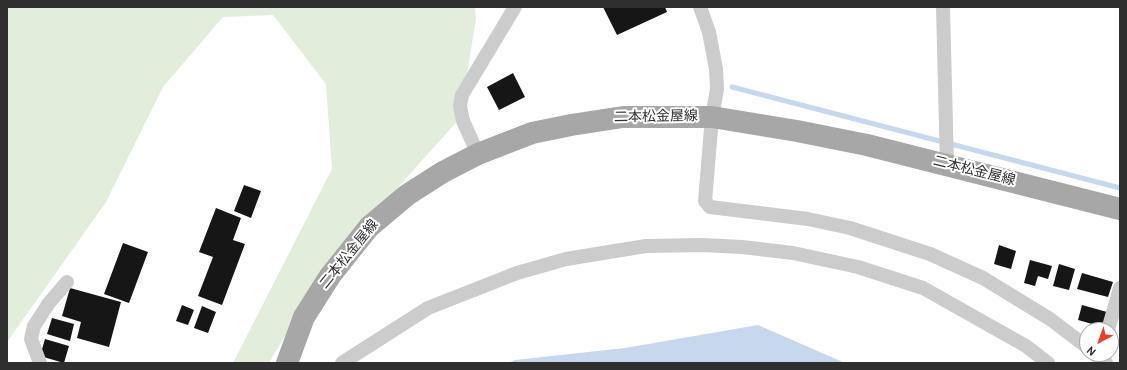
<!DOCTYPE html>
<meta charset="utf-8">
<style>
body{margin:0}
#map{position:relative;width:1127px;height:370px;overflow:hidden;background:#fff;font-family:Overpass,sans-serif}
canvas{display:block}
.frame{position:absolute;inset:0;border:8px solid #2f2f2f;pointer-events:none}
.north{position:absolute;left:1079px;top:322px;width:40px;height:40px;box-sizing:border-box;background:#fff;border:1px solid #acacac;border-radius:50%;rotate:221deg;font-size:11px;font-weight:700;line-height:16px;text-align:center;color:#2f2f2f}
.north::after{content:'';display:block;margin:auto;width:14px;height:18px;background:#f03c26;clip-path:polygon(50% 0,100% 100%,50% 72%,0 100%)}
</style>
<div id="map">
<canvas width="1127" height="370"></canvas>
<div class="frame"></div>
<div class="north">N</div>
</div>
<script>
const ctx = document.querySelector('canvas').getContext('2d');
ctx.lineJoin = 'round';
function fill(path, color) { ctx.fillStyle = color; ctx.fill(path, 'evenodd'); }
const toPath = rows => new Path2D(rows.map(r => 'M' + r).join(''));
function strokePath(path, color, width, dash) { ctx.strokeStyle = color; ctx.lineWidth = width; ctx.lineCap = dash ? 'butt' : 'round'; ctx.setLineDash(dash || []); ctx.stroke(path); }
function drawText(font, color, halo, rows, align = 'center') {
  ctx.font = font + ' Overpass,"Noto Sans JP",sans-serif'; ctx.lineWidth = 4; ctx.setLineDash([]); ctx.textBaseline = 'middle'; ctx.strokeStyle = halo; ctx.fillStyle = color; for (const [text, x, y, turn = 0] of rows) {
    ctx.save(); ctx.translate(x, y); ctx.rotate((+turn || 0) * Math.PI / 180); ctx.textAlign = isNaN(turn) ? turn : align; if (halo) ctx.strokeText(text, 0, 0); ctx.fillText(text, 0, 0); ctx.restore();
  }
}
fill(toPath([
 [7,7,475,7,476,19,460,118,325,269,269,363,233,363,332,169,326,84,273,15,223,17,163,87,106,202,7,342]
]), '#e2eddc');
fill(toPath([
 [758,325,845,363,508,363,515,360,625,348]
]), '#c7d8ee');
strokePath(toPath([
 [732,87,1120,188]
]), '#c7d8ee', 5);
fill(toPath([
 [603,7,665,7,667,12,617,35],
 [513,73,525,97,499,110,487,87],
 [244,185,261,191,251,218,234,211],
 [216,208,241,218,233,240,245,244,222,305,198,296,213,257,199,252],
 [123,243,148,252,129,303,104,294],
 [999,245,1016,251,1011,269,994,264],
 [1030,260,1052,266,1048,279,1038,276,1035,286,1024,283],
 [1059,264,1075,269,1069,290,1053,286],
 [1082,273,1113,282,1108,297,1077,289],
 [70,288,121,302,109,347,77,338,81,322,62,316],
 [182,305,194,310,188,325,176,321],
 [1082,305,1107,312,1103,327,1078,320],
 [202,306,216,312,208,333,194,328],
 [52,318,74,324,70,341,47,334],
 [45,339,69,346,64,363,40,356]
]), '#161616');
strokePath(toPath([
 [700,7,709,32,716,69,717,89,712,117,705,201,710,207,808,219,850,228,930,254,983,278,1050,319,1087,347],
 [943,7,947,166],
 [478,154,463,121,460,106,462,95,515,7],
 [1108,330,1120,288],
 [1095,354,1106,363],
 [40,363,31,339,34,326,49,303,67,282],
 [342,363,428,308,517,273,566,259,646,246,701,245,742,247,793,253,858,267,923,288,1026,346,1048,363]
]), '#ccc', 14);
strokePath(toPath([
 [287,363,304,317,330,276,369,227,407,195,443,172,478,154,532,133,571,125,623,117,712,117,797,131,867,145,1120,209]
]), '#a7a7a7', 22);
drawText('14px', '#2f2f2f', '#fff', [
 ["二本松金屋線",656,118,-1],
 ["二本松金屋線",974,172,14],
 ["二本松金屋線",350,255,-51]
]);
</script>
